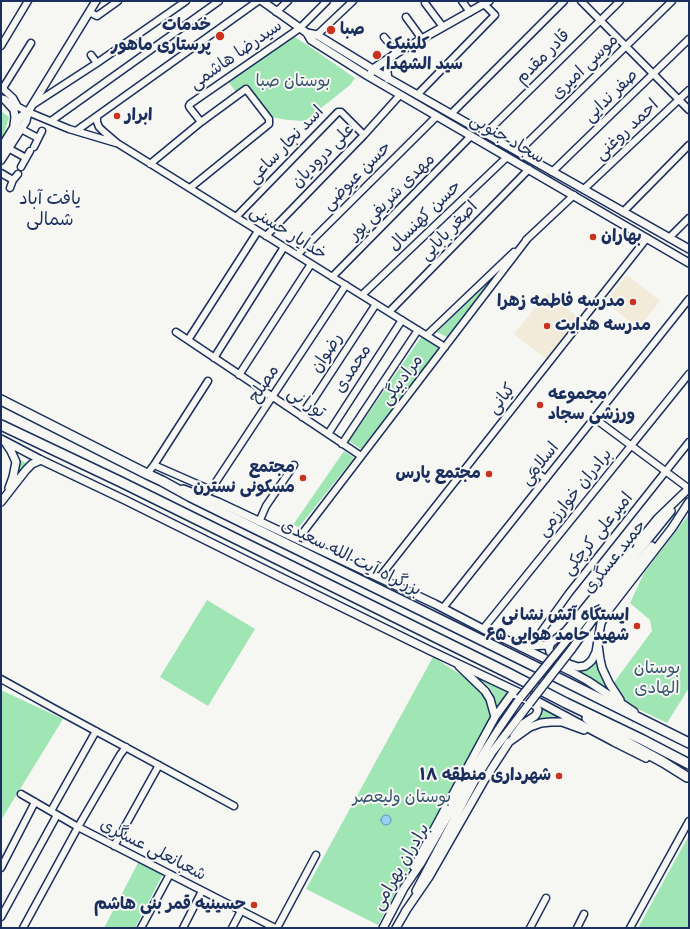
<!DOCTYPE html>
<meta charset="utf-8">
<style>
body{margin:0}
#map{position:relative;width:690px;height:929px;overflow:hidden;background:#f6f6f2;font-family:Caveat,sans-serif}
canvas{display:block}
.frame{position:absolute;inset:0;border:2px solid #1b2f5e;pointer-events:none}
</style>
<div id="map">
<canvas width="690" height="929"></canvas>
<div class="frame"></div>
</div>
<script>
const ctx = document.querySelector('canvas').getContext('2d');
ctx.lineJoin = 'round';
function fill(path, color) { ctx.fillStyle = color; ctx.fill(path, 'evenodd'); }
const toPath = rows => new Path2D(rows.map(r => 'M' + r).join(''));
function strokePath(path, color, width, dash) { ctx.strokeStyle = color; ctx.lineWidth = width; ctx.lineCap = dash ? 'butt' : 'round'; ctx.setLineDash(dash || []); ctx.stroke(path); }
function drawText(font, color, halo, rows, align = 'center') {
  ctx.font = font + ' Caveat,"Playpen Sans Arabic",sans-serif'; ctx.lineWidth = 4; ctx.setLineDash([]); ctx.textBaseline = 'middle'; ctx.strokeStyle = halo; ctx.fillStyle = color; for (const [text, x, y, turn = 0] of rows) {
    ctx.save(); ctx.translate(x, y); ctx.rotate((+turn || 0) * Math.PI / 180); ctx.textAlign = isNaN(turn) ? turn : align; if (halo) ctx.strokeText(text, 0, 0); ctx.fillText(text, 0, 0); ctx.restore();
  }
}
fill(toPath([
 [627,275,660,301,638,328,605,302],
 [547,293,579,318,546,359,514,334]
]), '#f3ebd9');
fill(toPath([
 [295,37,316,51,355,78,350,85,305,121,288,120,271,117,248,90,239,96,227,80,289,38],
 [1,111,9,117,1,144],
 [506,263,449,338,437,332],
 [422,336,440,348,361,449,349,441],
 [344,451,354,458,299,527,293,525],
 [17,458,28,464,14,484,18,467],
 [689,514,689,688,667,723,634,707,627,702,619,695,614,688,615,681,652,631,650,620,630,603,644,573],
 [207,600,255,629,208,706,160,677],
 [433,657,461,675,475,687,486,699,490,706,491,716,455,784,378,925,306,889],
 [597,658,613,695,592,679,574,671,579,672,585,670,592,666],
 [469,672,509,692,497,708,493,693,489,687,483,682],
 [1,690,63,719,1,820],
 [540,707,571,721,520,730,540,712],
 [689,835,689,928,638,928],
 [139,861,164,872,135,928,104,928]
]), '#9fe6b4');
const water = toPath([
 '381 820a5 5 0 1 1 10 0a5 5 0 1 1-10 0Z'
]);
fill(water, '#95d1f5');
strokePath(water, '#6490b9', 1);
const minor = toPath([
 [462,1,470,12],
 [581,1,689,110],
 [425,3,443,27],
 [89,12,97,16,118,1],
 [276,12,288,1],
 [406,17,422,39],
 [317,35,353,1],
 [384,37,397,53],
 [1,46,28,1],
 [91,55,97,63],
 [1,87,13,98,18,107],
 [3,88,31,43],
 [417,95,495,15,484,4],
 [1,98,28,112,69,129,116,143],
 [34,104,97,63,186,1],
 [451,114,564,1],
 [97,116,97,122,99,127,103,131,117,143,445,347],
 [51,121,219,1],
 [201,122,190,108,189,106,190,104,300,28,327,1],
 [21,129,38,138],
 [76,131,258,1],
 [485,134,620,1],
 [34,147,42,131],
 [8,148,26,158],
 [518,152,672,1],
 [150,164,201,122,246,89,269,119,269,124,190,188],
 [21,167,30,151],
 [552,172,689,39],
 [1,173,13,180],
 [10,188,13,180,18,174],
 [584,189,689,90],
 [623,212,689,145],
 [236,217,338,112,341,112,364,135],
 [266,236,364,135,400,95],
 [669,238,689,218],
 [526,240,574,195],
 [297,255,437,116],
 [332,277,471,136],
 [362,295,507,157],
 [389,312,529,169],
 [176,332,361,456],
 [427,335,514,252],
 [188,340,258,231],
 [214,358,284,247],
 [239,375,311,264],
 [302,417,376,304],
 [594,418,688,488],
 [328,434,402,320],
 [342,444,418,330],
 [154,465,211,490],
 [534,471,546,479],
 [147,474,154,465,208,381],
 [206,497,346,285],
 [259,522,266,506,294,465],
 [298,539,528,238],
 [379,578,647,238],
 [443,608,689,299],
 [483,629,689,374],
 [531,646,569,593,689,442],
 [1,679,55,709,234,806],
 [21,794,78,827,275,928],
 [51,811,96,731],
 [114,846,159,765],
 [1,868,35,802],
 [1,917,57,815],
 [23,928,78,827,120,755,126,747],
 [141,928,170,874],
 [183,928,202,891],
 [232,928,241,911],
 [277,928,316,855],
 [530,928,546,898],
 [577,928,584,914],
 [630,928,689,821]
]);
const major = toPath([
 [262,1,307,33,311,40,368,76,689,263],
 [307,33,317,35,384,76,689,249],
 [371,73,373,69,397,53,489,1],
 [388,79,387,72,389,59],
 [5,100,14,110,15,117,14,125],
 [1,148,20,117,28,112],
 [1,160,26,121,28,112,96,1],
 [1,439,41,460,125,500,278,576,431,651,539,702,614,742,646,758],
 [5,442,11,451,16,462,13,477,9,488],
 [183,489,218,502,435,604,483,629,511,642,570,671,588,681,634,712],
 [1,502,26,470,32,464,41,460],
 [518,643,531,646,546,645,551,643,566,631,658,518,685,492],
 [551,643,549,648,550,652,569,664,578,667,585,666,589,663,592,660,596,652,601,623,607,612,672,528,689,502],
 [563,645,671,511],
 [598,645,600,659,602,668,609,683,620,700],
 [571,650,600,610,652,546],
 [495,717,511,695,517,694,536,706,538,710,537,713,535,716,523,724,514,736],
 [414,867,445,809,495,717,490,699,485,691,459,666],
 [416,891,475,780,493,751,529,704],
 [405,912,429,877,485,779,509,742,530,727,541,723,551,722,562,722,584,730],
 [383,928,404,888,421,863,486,749,498,730,520,698],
 [396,928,407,909]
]);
const highway = toPath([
 [1,400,147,474,162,481,191,497,516,657,689,743],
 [1,425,121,482,508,673,566,703,643,740,689,764],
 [587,718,598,727,619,738,663,762,687,777]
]);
strokePath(minor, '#1b2f5e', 9);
strokePath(major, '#1b2f5e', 10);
strokePath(highway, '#1b2f5e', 12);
strokePath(minor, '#f6f6f2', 6);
strokePath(major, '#f6f6f2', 7);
strokePath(highway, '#f6f6f2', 9);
const majorBridge = toPath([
 [520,698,563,645],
 [529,704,571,650]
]);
strokePath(majorBridge, '#1b2f5e', 10, []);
strokePath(majorBridge, '#f6f6f2', 7);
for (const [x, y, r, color] of [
 [331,30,5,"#c8321e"],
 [220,36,5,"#c8321e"],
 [377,55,5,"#c8321e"],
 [117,116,4,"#c8321e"],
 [593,237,4,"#c8321e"],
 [633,302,4,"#c8321e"],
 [547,326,4,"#c8321e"],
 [540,405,4,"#c8321e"],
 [489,474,4,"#c8321e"],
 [303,478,4,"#c8321e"],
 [637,626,4,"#c8321e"],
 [559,776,4,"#c8321e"],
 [254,905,4,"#c8321e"]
]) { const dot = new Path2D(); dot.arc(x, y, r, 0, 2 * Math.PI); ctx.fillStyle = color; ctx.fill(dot); strokePath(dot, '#f6f6f2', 1.5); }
drawText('bold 17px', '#1b2f5e', '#f6f6f2', [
 ["خدمات",211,26],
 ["پرستاری ماهور",211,46],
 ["صبا",340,30,"left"],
 ["کلینیک",386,45,"left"],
 ["سید الشهدا",386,65,"left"],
 ["ابرار",125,116,"left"],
 ["بهاران",601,237,"left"],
 ["مدرسه فاطمه زهرا",625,302],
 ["مدرسه هدایت",555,326,"left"],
 ["مجموعه",548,395,"left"],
 ["ورزشی سجاد",548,415,"left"],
 ["مجتمع",295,468],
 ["مسکونی نسترن",295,488],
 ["مجتمع پارس",481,474],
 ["ایستگاه آتش نشانی",629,616],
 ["۶۵ شهید حامد هوایی",629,636],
 ["شهرداری منطقه ۱۸",551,776],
 ["حسینیه قمر بنی هاشم",246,905]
], 'right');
drawText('17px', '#1b2f5e', '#f6f6f2', [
 ["سیدرضا هاشمی",236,55,-35],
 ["قادر مقدم",543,57,-45],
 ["موسی امیری",585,67,-44],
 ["صفر ندایی",611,96,-44],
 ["احمد روغنی",627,130,-43],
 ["سجاد جنوبی",507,139,30],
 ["اسد نجار ساعی",286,145,-46],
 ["علی درودیان",323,156,-46],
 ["حسن عیوضی",357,176,-45],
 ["مهدی شریفی پور",392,197,-45],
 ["حسن کهنسال",425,216,-44],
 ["اصغر بابایی",449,231,-46],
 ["خدایار حسنی",288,233,32],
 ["رضوان",327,353,-57],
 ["محمدی",353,369,-57],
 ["مرادبیگی",402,380,-53],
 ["مصلح",264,384,-56],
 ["کیانی",502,399,-52],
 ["تورانی",306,403,34],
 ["اسلامی",540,464,-51],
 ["برادران خوارزمی",575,493,-51],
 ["امیرعلی کرچکی",598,534,-51],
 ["حمید عسگری",615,557,-51],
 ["بزرگراه آیت الله سعیدی",351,558,26],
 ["شعبانعلی عسگری",153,850,27],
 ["برادران بهرامی",401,867,-60]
]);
drawText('17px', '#35546f', '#f6f6f2', [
 ["بوستان صبا",293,82],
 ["بوستان",657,669],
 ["الهادی",657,689],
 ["بوستان ولیعصر",402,798]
]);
drawText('18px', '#1b2f5e', '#f6f6f2', [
 ["یافت آباد",50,199],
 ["شمالی",50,220]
]);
</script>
